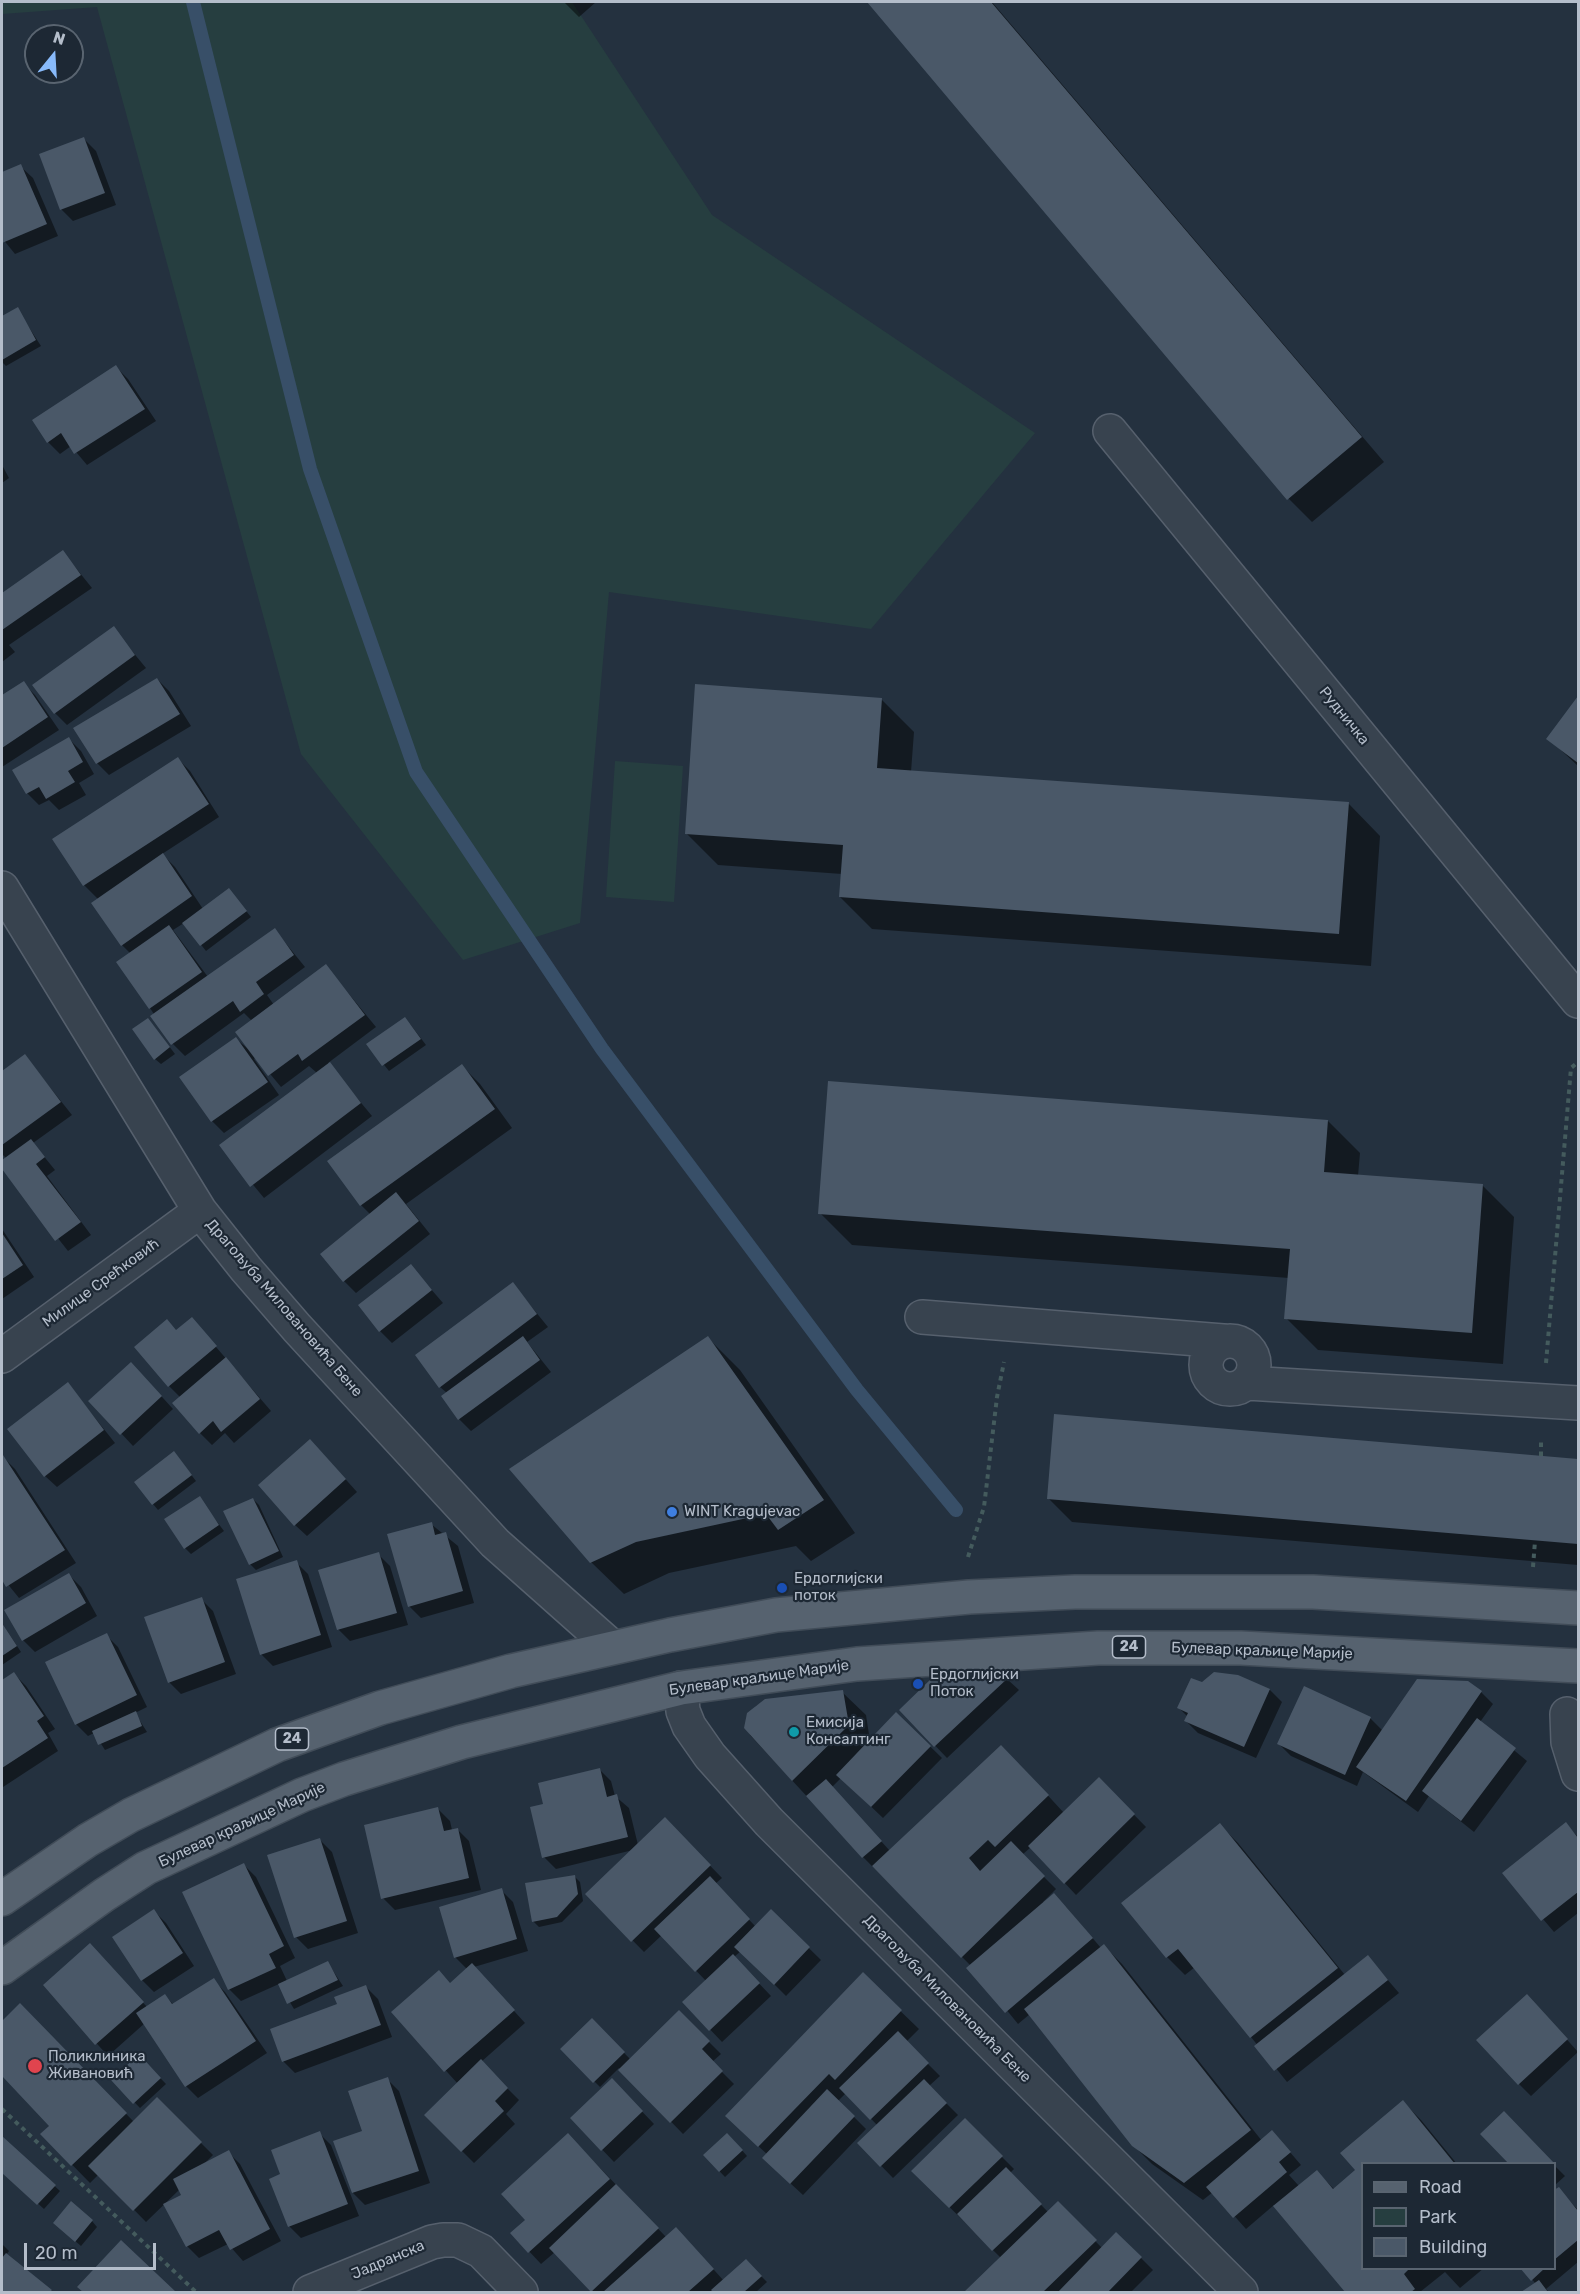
<!DOCTYPE html>
<meta charset="utf-8">
<style>
body{margin:0}
#map{position:relative;width:1580px;height:2294px;overflow:hidden;background:#24313f;font-family:Rubik,sans-serif}
canvas{display:block}
.frame{position:absolute;inset:0;border:3px solid #b4bdca;pointer-events:none}
.legend{position:absolute;left:1361px;top:2162px;width:195px;height:108px;box-sizing:border-box;background:#1d2834;border:2px solid #596470;margin:0;padding:8px 10px;list-style:none;font-size:18px;color:#b4bdca}
.legend li{display:flex;align-items:center;gap:12px;height:30px}
.legend b{width:30px;border:2px solid #596470}
.north{position:absolute;left:24px;top:24px;width:60px;height:60px;box-sizing:border-box;background:#1d2834;border:2px solid #596470;border-radius:50%;rotate:18deg;font-size:16px;font-weight:700;line-height:24px;text-align:center;color:#b4bdca}
.north::after{content:'';display:block;margin:auto;width:21px;height:27px;background:#88bafa;clip-path:polygon(50% 0,100% 100%,50% 72%,0 100%)}
.scale{position:absolute;left:24px;top:2243px;width:132px;height:27px;box-sizing:border-box;border:3px solid #b4bdca;border-top:0;padding-left:8px;font-size:18px;line-height:21px;white-space:nowrap;color:#b4bdca;-webkit-text-stroke:4px #1d2834;paint-order:stroke}
</style>
<div id="map">
<canvas width="1580" height="2294"></canvas>
<div class="frame"></div>
<ul class="legend">
<li><b style="height:8px;background:#56626f"></b>Road</li>
<li><b style="height:16px;background:#263e40"></b>Park</li>
<li><b style="height:16px;background:#4a5868"></b>Building</li>
</ul>
<div class="north">N</div>
<div class="scale">20 m</div>
</div>
<script>
const ctx = document.querySelector('canvas').getContext('2d');
ctx.lineJoin = 'round';
function fill(path, color) { ctx.fillStyle = color; ctx.fill(path, 'evenodd'); }
const toPath = rows => new Path2D(rows.map(r => 'M' + r).join(''));
function strokePath(path, color, width, dash) { ctx.strokeStyle = color; ctx.lineWidth = width; ctx.lineCap = dash ? 'butt' : 'round'; ctx.setLineDash(dash || []); ctx.stroke(path); }
function drawText(font, color, halo, rows, align = 'center') {
  ctx.font = font + ' Rubik,sans-serif'; ctx.lineWidth = 4.5; ctx.setLineDash([]); ctx.textBaseline = 'middle'; ctx.strokeStyle = halo; ctx.fillStyle = color; for (const [text, x, y, turn = 0] of rows) {
    ctx.save(); ctx.translate(x, y); ctx.rotate((+turn || 0) * Math.PI / 180); ctx.textAlign = isNaN(turn) ? turn : align; if (halo) ctx.strokeText(text, 0, 0); ctx.fillText(text, 0, 0); ctx.restore();
  }
}
fill(toPath([
 [2,2,572,2,712,215,1035,433,871,629,609,592,580,923,463,960,301,754,97,7,2,14],
 [615,761,683,766,674,902,606,897]
]), '#263e40');
fill(toPath([
 [564,2,596,2,579,17],
 [869,2,992,2,1384,462,1312,522,1289,499],
 [84,139,96,151,116,205,73,221,61,209],
 [20,166,33,178,58,236,15,254,2,238,2,174],
 [17,309,41,346,6,366,2,362,2,318],
 [116,367,128,379,156,421,87,465,71,446,60,454,48,442],
 [2,465,9,478,2,483],
 [63,552,92,588,9,645,15,652,2,662,2,595],
 [113,628,146,668,67,725,55,713],
 [157,679,169,691,191,726,109,775,97,763],
 [23,683,35,695,59,730,2,767,2,697],
 [1578,699,1578,766,1548,738],
 [882,700,914,732,911,772,1348,803,1380,836,1371,966,872,929,840,897,842,874,718,865,686,833],
 [69,739,81,751,94,774,79,783,86,795,59,810,49,800,39,805,27,793],
 [178,759,190,771,219,817,162,854,175,867,203,909,229,890,251,917,206,951,184,923,173,930,208,977,275,930,305,967,267,995,274,1005,326,966,376,1027,328,1063,372,1116,264,1198,221,1146,317,1073,309,1066,281,1087,256,1057,254,1059,279,1095,224,1133,212,1121,236,1039,252,1052,252,1021,244,1013,185,1056,173,1044,150,1008,131,954,122,945,98,899,84,885,54,840],
 [410,1024,426,1045,389,1071,368,1045],
 [153,1025,175,1054,161,1064,155,1059],
 [25,1056,72,1115,33,1143,55,1170,47,1176,91,1235,68,1251,2,1167,2,1162,6,1158,2,1154,2,1073],
 [462,1066,480,1084,512,1128,406,1204,430,1234,356,1293,344,1281,371,1215,361,1205],
 [1328,1121,1360,1153,1358,1176,1482,1185,1514,1217,1503,1364,1318,1350,1286,1318,1289,1278,852,1245,820,1213],
 [2,1229,34,1277,2,1299],
 [411,1266,443,1303,392,1343,380,1331],
 [513,1284,548,1327,527,1342,551,1372,471,1431,459,1419,447,1393,440,1387],
 [192,1319,271,1411,234,1443,225,1433,212,1445,200,1433,181,1398,169,1386,177,1331],
 [708,1338,740,1370,855,1533,811,1561,796,1546,669,1573,624,1594,591,1562],
 [143,1376,173,1409,133,1446,91,1401],
 [68,1384,115,1443,57,1487,45,1476],
 [1055,1415,1578,1460,1578,1565,1072,1522,1048,1498],
 [322,1453,357,1492,307,1536,295,1525],
 [3,1457,15,1469,76,1563,19,1598,2,1577],
 [179,1459,196,1481,158,1510,153,1504],
 [199,1498,224,1531,191,1554,185,1548],
 [253,1499,259,1505,283,1557,256,1570,250,1564],
 [431,1524,458,1546,474,1603,421,1618,409,1606],
 [378,1554,390,1566,408,1625,350,1641,338,1629],
 [296,1562,308,1574,332,1647,273,1666,261,1654],
 [69,1575,81,1587,97,1616,35,1652,23,1640],
 [201,1599,213,1611,236,1674,181,1694,169,1682],
 [2,1623,21,1652,2,1665],
 [106,1635,118,1647,147,1707,135,1713,147,1732,105,1750,94,1733,88,1736,76,1724],
 [14,1674,26,1686,55,1729,48,1733,58,1751,3,1787,2,1682],
 [1238,1676,1270,1690,1282,1702,1256,1758,1198,1733,1186,1721,1188,1717,1179,1708,1202,1684],
 [934,1679,1007,1679,1019,1690,947,1758,901,1710],
 [842,1692,866,1715,870,1741,897,1714,942,1758,883,1818,841,1778,832,1787,890,1851,1019,1764,1064,1813,1099,1779,1146,1827,1076,1895,1031,1847,1022,1855,1056,1889,1043,1902,1066,1907,1101,1948,1104,1946,1122,1964,1262,2141,1283,2144,1301,2165,1289,2175,1299,2186,1317,2172,1334,2189,1357,2171,1403,2102,1421,2120,1457,2164,1362,2164,1362,2268,1484,2268,1460,2288,1445,2272,1420,2292,1347,2292,1274,2205,1246,2229,1213,2192,1203,2200,1152,2164,1133,2145,1030,2014,1018,2024,971,1966,863,1857,750,1735,746,1721,756,1706,765,1701],
 [1481,1692,1493,1704,1480,1722,1527,1761,1474,1832,1429,1796,1418,1812,1363,1772,1357,1786,1291,1756,1279,1744,1370,1718,1383,1731],
 [599,1769,611,1781,615,1796,629,1808,638,1845,665,1819,722,1878,715,1884,756,1927,771,1911,821,1960,786,1996,741,1951,734,1957,771,1996,722,2042,684,2002,706,1981,662,1935,644,1952,587,1894,633,1850,556,1869,544,1857,545,1805],
 [438,1809,450,1821,452,1830,457,1829,469,1841,481,1890,395,1910,383,1898],
 [1566,1824,1578,1837,1578,1913,1554,1932,1504,1873],
 [1220,1825,1238,1843,1345,1975,1368,1957,1399,1993,1287,2082,1195,1967,1185,1975,1167,1957],
 [320,1840,332,1852,358,1933,308,1949,296,1937],
 [244,1865,256,1877,295,1958,280,1966,287,1981,328,1963,343,1986,294,2009,279,1984,241,2001,229,1989],
 [574,1876,580,1882,583,1901,562,1922,539,1927,533,1921],
 [501,1890,513,1902,528,1951,474,1967,525,2023,481,2062,519,2100,506,2114,515,2124,474,2163,426,2115,458,2084,393,2012,451,1984,467,1969,455,1957],
 [154,1911,166,1923,194,1966,154,1992,142,1980],
 [102,1957,147,2007,165,1996,174,2005,213,1980,225,1992,267,2053,198,2098,186,2086,145,2023,108,2056,45,1986],
 [863,1975,919,2029,906,2042,940,2076,929,2086,958,2115,893,2178,859,2143,878,2126,846,2093,838,2101,866,2129,803,2195,776,2170,768,2155,745,2134],
 [366,1987,378,1999,392,2037,295,2073,283,2061,338,2005],
 [20,2005,134,2122,157,2099,213,2155,205,2163,228,2152,240,2164,281,2241,243,2261,228,2244,199,2258,187,2246,183,2195,180,2189,146,2222,99,2174,90,2183,42,2134,51,2126,2,2074,2,2023],
 [1539,2008,1578,2052,1531,2096,1519,2084],
 [679,2012,721,2054,712,2062,734,2084,683,2134,619,2068,600,2087,562,2049,592,2020,631,2060],
 [139,2056,166,2084,140,2108,113,2080],
 [387,2079,399,2091,430,2183,365,2205,353,2193,335,2142,364,2132],
 [612,2080,654,2124,614,2162,572,2118],
 [965,2120,1014,2169,1010,2173,1048,2212,1058,2203,1102,2248,1141,2258,1153,2270,1131,2292,969,2292,967,2291,1001,2258,913,2171],
 [319,2133,331,2145,359,2216,301,2238,289,2226,282,2175],
 [2,2138,60,2191,44,2209,2,2171],
 [733,2140,747,2156,725,2177,705,2156],
 [580,2147,666,2237,688,2241,724,2281,746,2261,767,2282,756,2292,594,2292,555,2252,541,2264,512,2233,527,2220],
 [1554,2165,1565,2176,1554,2186],
 [1559,2189,1578,2210,1578,2262,1546,2289,1549,2292,1524,2292,1536,2284,1522,2268,1554,2268,1554,2192],
 [92,2221,97,2227,81,2246,60,2228],
 [121,2243,174,2292,85,2292,79,2287],
 [2,2244,9,2251,6,2255,53,2292,2,2291]
]), '#0007');
strokePath(toPath([
 [193,2,310,469,416,772,602,1049,857,1390,956,1510]
]), '#384f68', 14);
fill(toPath([
 [867,2,991,2,1362,437,1287,500],
 [84,137,105,193,60,210,39,154],
 [21,164,47,224,2,243,2,172],
 [18,307,36,340,2,360,2,316],
 [116,365,145,409,74,454,61,433,47,443,32,420],
 [63,550,81,575,2,630,2,593],
 [114,626,135,655,54,714,32,685],
 [157,678,180,714,96,764,73,728],
 [24,681,48,717,2,748,2,695],
 [695,684,882,698,877,768,1349,802,1339,934,839,897,843,845,685,834],
 [1578,696,1578,763,1546,739],
 [69,737,83,762,68,771,75,782,46,799,39,787,26,794,12,770],
 [178,757,209,804,83,886,52,839],
 [163,853,192,896,121,946,91,903],
 [229,888,247,911,200,946,182,923],
 [169,925,202,972,149,1009,116,962],
 [275,928,294,955,256,982,264,994,240,1012,233,1001,171,1045,150,1016],
 [326,964,365,1015,302,1061,298,1054,268,1076,235,1032],
 [405,1017,421,1039,382,1066,366,1044],
 [148,1018,170,1047,154,1060,132,1029],
 [236,1037,268,1082,211,1122,179,1077],
 [25,1054,61,1102,2,1145,2,1071],
 [330,1062,361,1103,250,1187,219,1145],
 [462,1064,495,1109,360,1206,327,1161],
 [828,1081,1328,1120,1324,1172,1483,1184,1472,1333,1284,1319,1290,1249,818,1214],
 [31,1139,45,1157,36,1164,81,1222,55,1241,2,1169,2,1160],
 [396,1192,419,1221,343,1282,320,1254],
 [2,1233,23,1265,2,1279],
 [411,1264,432,1290,379,1332,358,1305],
 [513,1282,537,1314,439,1388,415,1355],
 [192,1317,217,1346,168,1387,134,1347,167,1319,176,1330],
 [523,1336,540,1360,458,1420,441,1396],
 [708,1336,824,1500,778,1530,766,1514,636,1542,590,1563,509,1469],
 [226,1357,260,1399,221,1432,213,1421,199,1434,172,1403],
 [131,1362,162,1396,120,1435,88,1401],
 [68,1382,104,1430,44,1477,7,1429],
 [1054,1414,1578,1459,1578,1544,1047,1499],
 [310,1439,346,1479,294,1526,258,1485],
 [174,1451,192,1475,152,1505,134,1482],
 [3,1455,65,1550,6,1587,2,1580],
 [200,1496,219,1525,184,1549,164,1519],
 [253,1498,279,1551,249,1565,223,1511],
 [432,1522,435,1535,446,1532,463,1591,408,1607,387,1534],
 [379,1552,397,1613,337,1630,318,1570],
 [297,1560,321,1635,260,1655,236,1579],
 [69,1573,86,1603,22,1641,4,1610],
 [202,1597,225,1662,168,1683,144,1617],
 [2,1623,17,1646,2,1656],
 [107,1633,137,1695,75,1725,45,1662],
 [14,1672,44,1716,37,1721,48,1738,2,1768,2,1680],
 [1214,1672,1238,1675,1270,1689,1244,1747,1184,1721,1188,1713,1177,1708,1191,1678,1202,1682],
 [933,1677,1008,1678,934,1747,899,1710],
 [1417,1679,1468,1681,1482,1691,1406,1801,1356,1767],
 [1304,1686,1371,1717,1345,1775,1277,1744],
 [843,1690,849,1725,792,1781,744,1728,747,1713,765,1699],
 [136,1711,142,1726,98,1745,92,1731],
 [896,1712,931,1746,871,1807,836,1775],
 [1477,1718,1516,1748,1461,1821,1422,1791],
 [1001,1745,1049,1795,995,1847,988,1840,969,1858,980,1871,1011,1841,1045,1876,961,1958,872,1866],
 [600,1768,607,1797,617,1794,628,1837,542,1858,530,1807,543,1804,538,1783],
 [1099,1777,1135,1814,1064,1884,1028,1846],
 [826,1779,882,1841,862,1858,806,1796],
 [438,1807,444,1831,458,1828,469,1878,381,1899,364,1825],
 [665,1817,711,1865,631,1942,585,1894],
 [1566,1822,1578,1838,1578,1892,1541,1921,1502,1873],
 [1220,1823,1338,1968,1250,2038,1178,1949,1166,1958,1121,1903],
 [320,1838,347,1921,294,1938,267,1855],
 [244,1863,284,1946,269,1954,276,1968,228,1990,182,1892],
 [575,1875,578,1894,557,1917,532,1922,525,1883],
 [710,1876,750,1919,695,1972,654,1929],
 [502,1888,517,1939,454,1958,439,1907],
 [1054,1893,1093,1938,1005,2013,966,1968],
 [154,1909,183,1953,141,1981,112,1937],
 [771,1909,810,1947,774,1985,734,1947],
 [90,1943,144,2002,95,2045,43,1985],
 [1104,1944,1251,2130,1184,2183,1132,2146,1024,2009],
 [733,1954,760,1983,709,2031,682,2002],
 [1368,1955,1388,1980,1274,2071,1254,2046],
 [328,1961,338,1980,287,2004,278,1984],
 [472,1963,515,2010,444,2072,391,2012,439,1970,450,1983],
 [863,1972,902,2010,835,2080,829,2074,758,2147,725,2116],
 [214,1978,256,2041,185,2087,136,2013,165,1994,172,2004],
 [366,1985,381,2025,282,2062,270,2029,337,2004,334,1997],
 [1527,1994,1568,2039,1518,2085,1476,2040],
 [20,2003,127,2113,71,2166,40,2134,49,2126,2,2076,2,2021],
 [679,2010,710,2041,702,2049,723,2071,670,2123,618,2070],
 [592,2018,625,2052,593,2083,560,2049],
 [898,2031,929,2063,870,2120,839,2088],
 [139,2054,161,2078,133,2104,111,2080],
 [481,2059,508,2088,495,2101,504,2111,461,2152,424,2115],
 [388,2077,419,2171,352,2193,333,2141,362,2131,348,2091],
 [612,2078,643,2111,601,2151,570,2118],
 [924,2079,947,2103,880,2167,857,2143],
 [827,2089,855,2116,790,2184,762,2158],
 [157,2097,202,2142,133,2211,88,2166],
 [1403,2100,1455,2164,1362,2164,1362,2268,1410,2268,1404,2274,1415,2289,1411,2292,1345,2292,1273,2206,1317,2170,1333,2189,1355,2170,1340,2153],
 [1504,2111,1555,2164,1509,2164,1480,2134],
 [965,2118,1003,2156,949,2208,911,2171],
 [1272,2130,1291,2152,1279,2162,1287,2172,1233,2218,1206,2187],
 [320,2131,348,2204,288,2227,269,2179,280,2174,271,2150],
 [568,2133,610,2179,528,2253,510,2233,525,2220,501,2194],
 [727,2133,743,2150,719,2172,703,2155],
 [2,2136,56,2185,37,2205,2,2173],
 [229,2150,270,2229,230,2250,219,2230,186,2247,163,2204,181,2195,173,2179],
 [1006,2167,1042,2204,992,2251,957,2214],
 [616,2184,659,2228,591,2292,549,2248],
 [1559,2187,1578,2211,1578,2240,1554,2260,1554,2190],
 [71,2201,93,2220,75,2242,53,2223],
 [1058,2201,1097,2240,1043,2292,967,2292,965,2291],
 [676,2227,714,2269,688,2292,603,2292],
 [1116,2232,1142,2257,1108,2292,1058,2292],
 [121,2240,176,2292,83,2292,77,2287],
 [6,2253,52,2290,50,2292,2,2291,2,2258],
 [746,2259,762,2276,744,2292,713,2292,711,2290],
 [1520,2268,1545,2268,1531,2281],
 [1539,2280,1548,2292,1521,2292]
]), '#4a5868');
const minor = toPath([
 [1110,431,1578,1001],
 [2,888,200,1211,246,1269,297,1328,495,1543,611,1646],
 [922,1317,1223,1341],
 '1206 1365a24 24 0 1 1 48 0a24 24 0 1 1-48 0Z',
 [2,1356,200,1211],
 [1247,1383,1578,1403],
 [681,1688,683,1711,689,1726,710,1756,769,1822,1241,2292],
 [1567,1714,1568,1742,1578,1774],
 [310,2292,432,2242,443,2240,458,2240,481,2251,521,2292]
]);
const major = toPath([
 [2,1899,88,1840,131,1815,277,1745,380,1708,511,1671,670,1635,776,1615,969,1597,1075,1592,1313,1592,1578,1608],
 [2,1968,104,1895,146,1868,302,1795,344,1779,462,1742,681,1688,857,1664,1098,1648,1241,1648,1578,1666]
]);
strokePath(minor, '#56606d', 36);
strokePath(major, '#414c58', 36);
strokePath(toPath([
 [1546,1363,1571,1068,1578,1062],
 [1541,1456,1541,1439],
 [968,1557,984,1507,997,1397,1004,1362],
 [1533,1567,1535,1541],
 [2,2109,196,2292]
]), '#445b5d', 4, [4.5, 4.5]);
strokePath(minor, '#38434f', 33);
strokePath(major, '#56626f', 33);
for (const [x, y, r, color] of [
 [672,1512,6,"#3f7fe0"],
 [782,1588,6,"#1a4fb4"],
 [918,1684,6,"#1a4fb4"],
 [794,1732,6,"#0f9aa8"],
 [35,2066,8,"#e0444e"]
]) { const dot = new Path2D(); dot.arc(x, y, r, 0, 2 * Math.PI); ctx.fillStyle = color; ctx.fill(dot); strokePath(dot, '#1d2834', 2); }
for (const [x, y, w] of [
 [1129,1647,33],
 [292,1739,33]
]) { const box = new Path2D(); box.roundRect(x - w / 2, y - 11, w, 22, 4.5); ctx.fillStyle = '#1d2834'; ctx.fill(box); strokePath(box, '#b4bdca', 1.5); }
drawText('bold 14px', '#b4bdca', null, [
 ["24",1129,1647],
 ["24",292,1739]
]);
drawText('15px', '#b4bdca', '#1d2834', [
 ["Рудничка",1344,716,51],
 ["Милице Срећковић",101,1283,-36],
 ["Драгољуба Миловановића Бене",284,1308,49],
 ["Булевар краљице Марије",1262,1651,2],
 ["Булевар краљице Марије",759,1678,-8],
 ["Булевар краљице Марије",242,1825,-25],
 ["Драгољуба Миловановића Бене",947,1999,45],
 ["Јадранска",388,2260,-23]
]);
drawText('15px', '#b4bdca', '#1d2834', [
 ["WINT Kragujevac",684,1512],
 ["Ердоглијски",794,1579],
 ["поток",794,1596],
 ["Ердоглијски",930,1675],
 ["Поток",930,1692],
 ["Емисија",806,1723],
 ["Консалтинг",806,1740],
 ["Поликлиника",48,2057],
 ["Живановић",48,2074]
], 'left');
</script>
